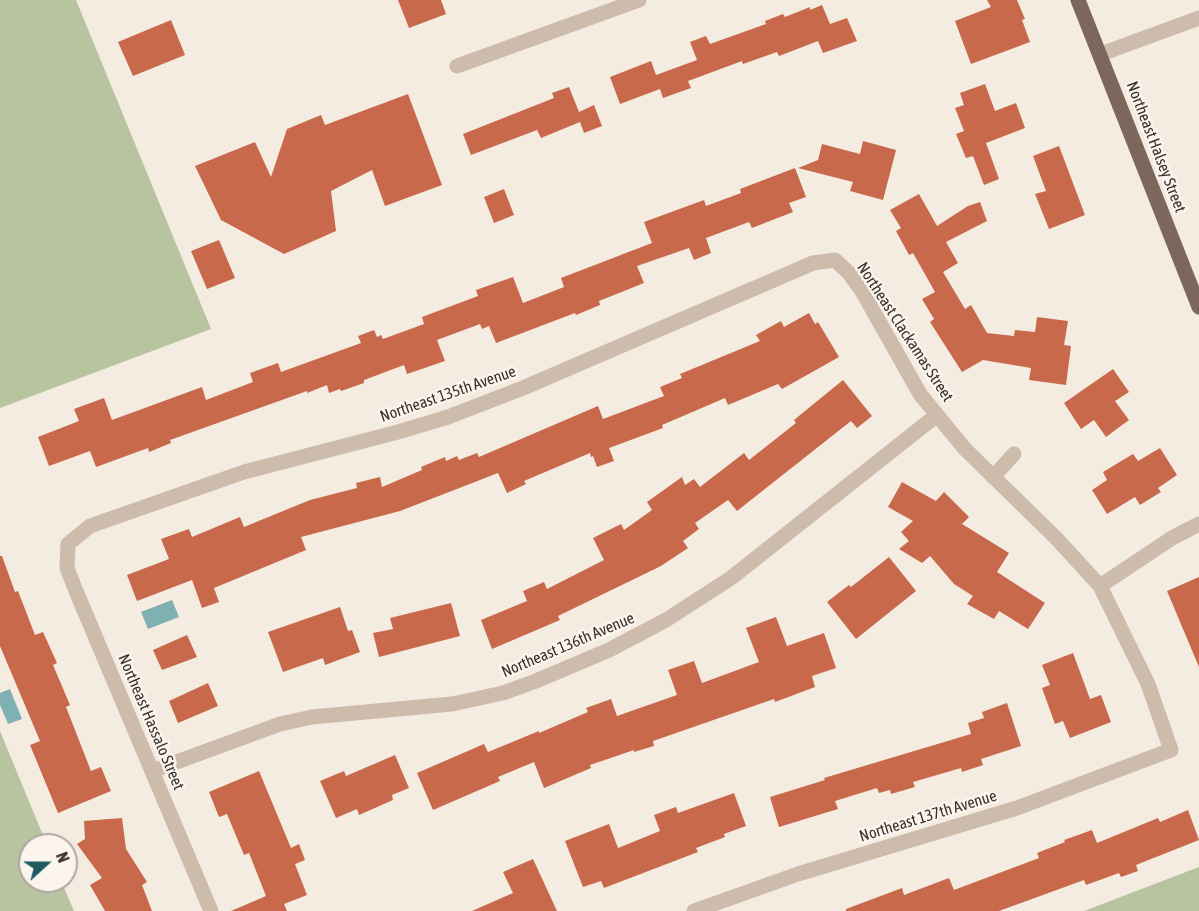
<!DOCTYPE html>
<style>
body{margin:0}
#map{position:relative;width:1199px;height:911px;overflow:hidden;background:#f4ebe1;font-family:"Asap Condensed",sans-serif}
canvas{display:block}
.north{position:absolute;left:18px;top:833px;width:60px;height:60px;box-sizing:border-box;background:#fbf5ee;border:2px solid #aea6a0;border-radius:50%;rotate:69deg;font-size:16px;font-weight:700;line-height:24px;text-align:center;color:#3b302b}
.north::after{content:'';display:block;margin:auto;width:21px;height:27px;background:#1f5a5e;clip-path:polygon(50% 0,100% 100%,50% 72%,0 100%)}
</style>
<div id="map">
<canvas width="1199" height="911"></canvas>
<div class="north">N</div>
</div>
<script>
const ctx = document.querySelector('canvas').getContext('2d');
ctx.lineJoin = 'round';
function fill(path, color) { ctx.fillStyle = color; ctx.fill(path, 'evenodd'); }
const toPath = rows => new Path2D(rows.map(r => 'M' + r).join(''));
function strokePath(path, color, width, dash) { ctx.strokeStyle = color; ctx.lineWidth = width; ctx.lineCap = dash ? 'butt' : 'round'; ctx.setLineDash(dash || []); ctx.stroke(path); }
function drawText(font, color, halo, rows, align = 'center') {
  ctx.font = font + ' "Asap Condensed",sans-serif'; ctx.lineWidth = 5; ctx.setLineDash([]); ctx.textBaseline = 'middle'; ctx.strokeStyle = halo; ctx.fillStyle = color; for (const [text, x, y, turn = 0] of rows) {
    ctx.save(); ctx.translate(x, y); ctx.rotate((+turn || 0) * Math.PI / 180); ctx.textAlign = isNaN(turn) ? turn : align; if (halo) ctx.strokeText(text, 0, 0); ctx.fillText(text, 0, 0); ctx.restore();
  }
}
fill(toPath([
 [0,0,76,0,211,329,0,408],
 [0,731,47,845,30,845,30,881,61,881,74,911,0,911],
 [1199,867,1199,911,1084,911]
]), '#b8c4a0');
fill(toPath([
 [172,600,179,617,148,629,141,612],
 [10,689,22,719,8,724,0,705,0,693]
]), '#7fb0b2');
fill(toPath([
 [398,0,441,0,446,14,409,28],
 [987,0,1017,0,1025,19,1022,20,1030,42,971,64,955,21,991,7],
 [822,5,830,24,847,18,857,41,823,53,818,41,779,56,777,52,743,64,742,61,688,81,691,88,663,98,660,89,620,104,610,77,651,61,656,75,697,60,690,42,706,36,710,44,766,24,765,21,783,14,785,17,810,7,810,10],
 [171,20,185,55,133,76,118,42],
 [985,84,995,111,1016,103,1025,128,986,143,999,179,984,185,973,156,966,158,956,134,964,131,955,108,964,105,960,93],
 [569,87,579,112,594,105,602,126,584,133,580,122,541,138,537,130,471,155,463,134,554,98,552,93],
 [408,94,442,185,385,206,372,170,331,191,336,231,284,254,221,220,195,166,255,142,271,177,287,129,321,115,325,125],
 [863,141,896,150,883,200,850,191,853,182,798,168,818,160,822,144,860,154],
 [1059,146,1085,215,1049,229,1035,194,1046,191,1033,156],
 [795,168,806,197,789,203,793,212,752,228,749,222,706,238,711,253,694,260,689,248,637,266,644,283,599,301,600,305,576,315,575,313,496,343,489,326,482,329,480,324,437,340,445,361,407,374,404,365,364,380,364,383,341,391,340,389,329,393,327,385,307,393,307,391,170,440,171,443,149,452,148,448,96,467,90,451,49,466,38,437,79,421,74,409,104,398,112,420,202,387,206,400,253,382,250,373,278,363,281,372,361,343,358,336,374,330,377,337,381,335,383,339,424,324,422,317,478,296,476,290,513,277,523,303,564,287,561,278,652,243,644,222,704,200,706,206,741,193,740,189],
 [504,189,514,215,494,223,484,197],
 [919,194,937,226,968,206,980,202,987,221,946,242,958,263,943,272,965,309,971,305,987,333,1014,336,1015,330,1035,332,1037,317,1068,321,1064,345,1071,346,1066,385,1029,380,1031,368,983,360,962,372,930,322,934,319,922,299,935,292,913,253,909,255,896,231,901,228,890,210],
 [219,240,235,278,207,289,191,251],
 [809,313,815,324,818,322,839,357,782,389,778,384,728,405,725,398,662,425,663,428,609,448,614,461,597,467,593,456,591,457,590,453,524,481,526,484,507,493,498,473,400,511,301,537,306,550,214,588,219,602,202,608,192,580,137,601,127,575,169,559,161,539,189,529,192,537,240,517,244,527,310,500,357,488,356,483,380,477,382,487,422,470,421,467,445,457,446,461,457,456,459,460,477,453,479,457,598,406,603,419,664,396,660,387,682,378,680,374,760,341,756,335,781,321,784,327],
 [1113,369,1129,392,1115,401,1129,420,1106,437,1094,420,1081,429,1064,403],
 [843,380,872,416,857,428,851,421,737,511,728,500,695,523,699,529,683,541,688,548,661,566,558,616,560,620,492,649,481,620,527,601,523,591,544,582,547,589,604,560,593,538,621,524,624,530,652,510,647,502,682,477,685,485,694,479,700,487,744,453,749,460,796,423,794,420],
 [1160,448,1177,475,1158,488,1161,492,1140,505,1135,497,1107,514,1092,490,1107,480,1103,472,1133,454,1138,461],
 [902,482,936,501,944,492,969,517,962,524,1009,553,997,572,1045,603,1028,629,999,611,994,619,967,604,973,596,954,584,930,556,922,563,899,549,909,541,901,532,913,521,888,507],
 [0,556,2,556,15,592,18,591,35,635,43,632,57,663,53,665,70,705,66,707,91,771,101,767,111,791,58,813,30,745,40,741,0,646],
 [889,557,916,591,856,639,827,602,849,585,851,587],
 [1199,577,1199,667,1167,591],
 [451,603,460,636,379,657,373,633,393,629,390,618],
 [340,607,348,631,352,630,360,652,325,665,323,658,283,672,268,632],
 [776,617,787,646,824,633,836,668,812,676,815,687,775,702,774,699,653,741,654,746,634,752,634,750,590,765,591,768,544,788,534,762,498,777,500,781,433,810,417,773,484,744,488,752,539,731,539,733,588,712,586,708,611,699,617,716,677,695,668,670,694,661,702,683,759,662,746,628],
 [187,635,197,657,162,670,153,650],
 [1073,653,1090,699,1101,695,1111,722,1070,738,1063,721,1055,724,1042,688,1050,685,1042,665],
 [208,683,218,706,178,723,169,701],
 [1007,703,1021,746,981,759,983,765,962,772,961,768,913,782,915,787,891,794,890,790,879,793,877,788,835,801,838,809,779,827,770,797,825,780,824,778,971,734,968,723,984,718,982,712],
 [395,755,409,788,392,795,393,800,359,815,357,809,336,818,320,781,344,771,346,776],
 [259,771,291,848,299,844,305,860,295,864,307,895,284,904,287,911,231,911,266,896,249,853,244,855,227,814,219,817,209,792],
 [734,793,746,826,724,834,725,837,696,848,698,852,604,888,601,881,583,887,565,841,609,824,618,848,660,831,654,815,676,807,678,813],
 [1188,810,1199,840,1136,865,1138,871,1121,877,1119,873,1086,885,1084,880,999,911,846,911,846,909,902,888,904,895,949,878,954,890,1039,858,1037,853,1065,842,1064,840,1092,830,1097,843,1158,818,1160,822],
 [122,818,126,849,147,882,142,885,152,911,105,911,90,885,102,878,77,844,85,839,84,821],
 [533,859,557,911,472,911,513,893,503,872]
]), '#c8694b');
strokePath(toPath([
 [1101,54,1199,18],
 [457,66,639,0],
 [993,477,1014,454],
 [1100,586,1172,538,1199,524],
 [152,771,280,724,312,717,452,704,503,693,536,681,609,650,666,620,731,578,937,415],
 [211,911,76,591,67,568,68,544,90,526,244,472,398,432,448,417,523,388,813,263,835,260,849,273,862,291,920,394,937,415,965,449,1056,538,1100,586,1148,684,1171,750,1017,808,798,874,694,911]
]), '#cdbbac', 15);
strokePath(toPath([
 [1078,0,1199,307]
]), '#7d675c', 15);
drawText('16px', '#3b302b', '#fbf5ee', [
 ["Northeast Halsey Street",1156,147,69],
 ["Northeast Clackamas Street",905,332,57],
 ["Northeast 135th Avenue",448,394,-19],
 ["Northeast 136th Avenue",568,645,-23],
 ["Northeast Hassalo Street",151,722,67],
 ["Northeast 137th Avenue",928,816,-17]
]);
</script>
